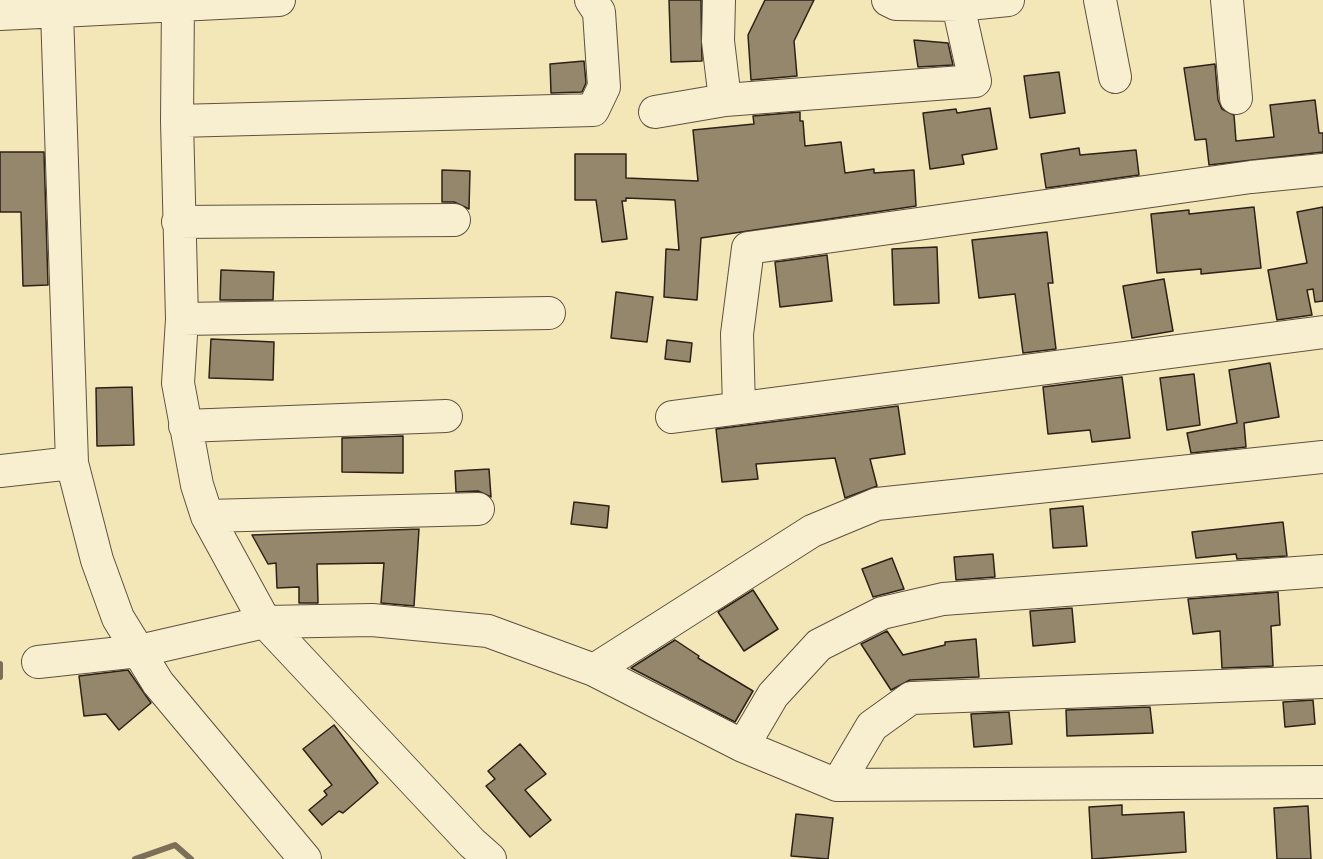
<!DOCTYPE html>
<style>
body{margin:0}
canvas{display:block;background:#f3e6b7}
</style>
<canvas width="1323" height="859"></canvas>
<script>
const ctx = document.querySelector('canvas').getContext('2d');
ctx.lineJoin = 'round';
const toPath = rows => new Path2D(rows.map(r => 'M' + r).join(''));
function strokePath(path, color, width, dash) { ctx.strokeStyle = color; ctx.lineWidth = width; ctx.lineCap = dash ? 'butt' : 'round'; ctx.setLineDash(dash || []); ctx.stroke(path); }
function fill(path, color) { ctx.fillStyle = color; ctx.fill(path, 'evenodd'); }
strokePath(toPath([
 [0,664,0,677],
 [135,859,175,845,191,859]
]), '#7c6f57', 6);
const building = toPath([
 [669,0,701,0,702,61,671,62,669,0],
 [765,0,814,0,794,41,797,76,751,80,748,35,765,0],
 [914,40,948,43,953,65,918,67,914,40],
 [584,61,586,83,582,92,551,93,550,64,584,61],
 [1215,64,1218,100,1222,109,1234,115,1236,141,1274,137,1270,105,1315,100,1319,133,1323,133,1323,152,1209,165,1206,139,1195,140,1184,68,1215,64],
 [1059,72,1065,113,1030,118,1024,76,1059,72],
 [990,108,997,149,962,155,964,164,930,169,923,113,956,109,957,113,990,108],
 [800,112,800,121,803,121,805,146,841,142,845,173,874,169,874,173,914,170,916,206,701,238,697,300,664,297,666,249,679,250,675,200,626,198,626,201,622,201,627,239,602,242,596,200,575,200,575,154,626,154,626,178,698,181,693,130,754,124,753,116,800,112],
 [1079,148,1080,155,1136,150,1139,175,1046,188,1041,154,1079,148],
 [0,152,44,152,48,285,23,286,21,212,0,212,0,152],
 [442,170,470,171,469,209,454,202,442,202,442,170],
 [1254,207,1261,268,1201,274,1201,269,1157,273,1151,214,1189,210,1189,214,1254,207],
 [1323,207,1323,301,1315,302,1313,289,1307,290,1312,315,1277,320,1268,270,1307,263,1297,212,1323,207],
 [1047,232,1053,283,1048,283,1056,349,1023,353,1015,294,979,298,972,240,1047,232],
 [937,247,939,303,894,305,892,249,937,247],
 [827,255,832,301,780,307,775,262,827,255],
 [221,270,274,272,273,300,220,300,221,270],
 [1164,279,1173,331,1132,338,1123,286,1164,279],
 [616,292,653,297,647,342,611,338,616,292],
 [211,339,274,342,273,380,209,378,211,339],
 [667,340,692,343,690,362,665,359,667,340],
 [1270,363,1279,417,1244,423,1246,447,1191,453,1187,433,1237,423,1229,370,1270,363],
 [1194,374,1200,425,1167,430,1160,378,1194,374],
 [1122,377,1130,438,1092,442,1090,430,1048,434,1043,387,1122,377],
 [132,387,134,445,97,446,96,388,132,387],
 [898,406,905,454,870,459,877,486,845,498,835,458,756,464,758,479,722,482,716,429,898,406],
 [403,436,403,473,342,472,342,438,403,436],
 [489,469,491,497,478,491,456,492,455,471,489,469],
 [574,502,609,506,607,528,571,524,574,502],
 [1083,506,1087,546,1053,548,1050,509,1083,506],
 [1283,522,1287,556,1237,559,1236,554,1196,558,1192,532,1283,522],
 [419,529,414,606,381,603,384,563,317,564,318,603,299,603,299,587,277,588,276,563,268,564,252,535,419,529],
 [993,554,995,577,956,580,954,557,993,554],
 [892,558,904,589,873,597,862,569,892,558],
 [753,590,778,629,744,651,718,612,753,590],
 [1278,592,1280,625,1271,626,1273,666,1222,668,1220,631,1193,634,1188,599,1278,592],
 [1072,608,1075,642,1033,646,1030,611,1072,608],
 [887,631,903,655,945,645,945,642,976,639,979,677,910,680,891,690,861,644,887,631],
 [675,640,699,656,698,658,753,691,735,722,631,668,675,640],
 [128,670,151,703,119,730,106,714,84,716,79,676,128,670],
 [1313,700,1315,724,1285,727,1283,702,1313,700],
 [1150,707,1153,733,1067,736,1066,710,1150,707],
 [1009,712,1012,744,974,747,971,714,1009,712],
 [334,725,378,783,343,813,339,811,322,825,309,810,327,795,324,791,332,785,303,749,334,725],
 [520,744,546,774,525,790,551,820,530,837,486,786,495,779,488,771,520,744],
 [1122,805,1122,815,1184,812,1186,852,1092,859,1089,807,1122,805],
 [1308,806,1311,859,1277,859,1274,808,1308,806],
 [796,814,833,818,828,859,791,856,796,814]
]);
fill(building, '#94876b');
strokePath(building, '#2d2118', 1.5);
const minor = toPath([
 [178,0,177,121,182,319,178,383,197,485,207,516,265,622,472,843,490,859],
 [888,0,896,4,958,5,1008,0],
 [1100,0,1115,77],
 [1227,0,1236,98],
 [57,12,72,463,97,560,118,618,158,683,305,859],
 [0,14,279,0],
 [725,100,975,81,958,5],
 [655,112,725,100,718,41,719,0],
 [177,121,593,110,604,87,599,12,591,0],
 [178,222,454,220],
 [182,319,549,313],
 [739,408,737,334,748,248,1251,177,1323,170],
 [672,417,1323,332],
 [185,426,446,416],
 [0,471,72,463],
 [207,516,478,509],
 [38,662,139,651,265,622,372,620,488,631,594,670,743,746,837,785,1323,782],
 [594,670,812,531,877,504,1323,457],
 [743,746,773,695,819,645,882,613,943,599,1323,571],
 [837,785,872,726,911,698,1323,682]
]);
strokePath(minor, '#5e5240', 34);
strokePath(minor, '#f7efd0', 32);
</script>
